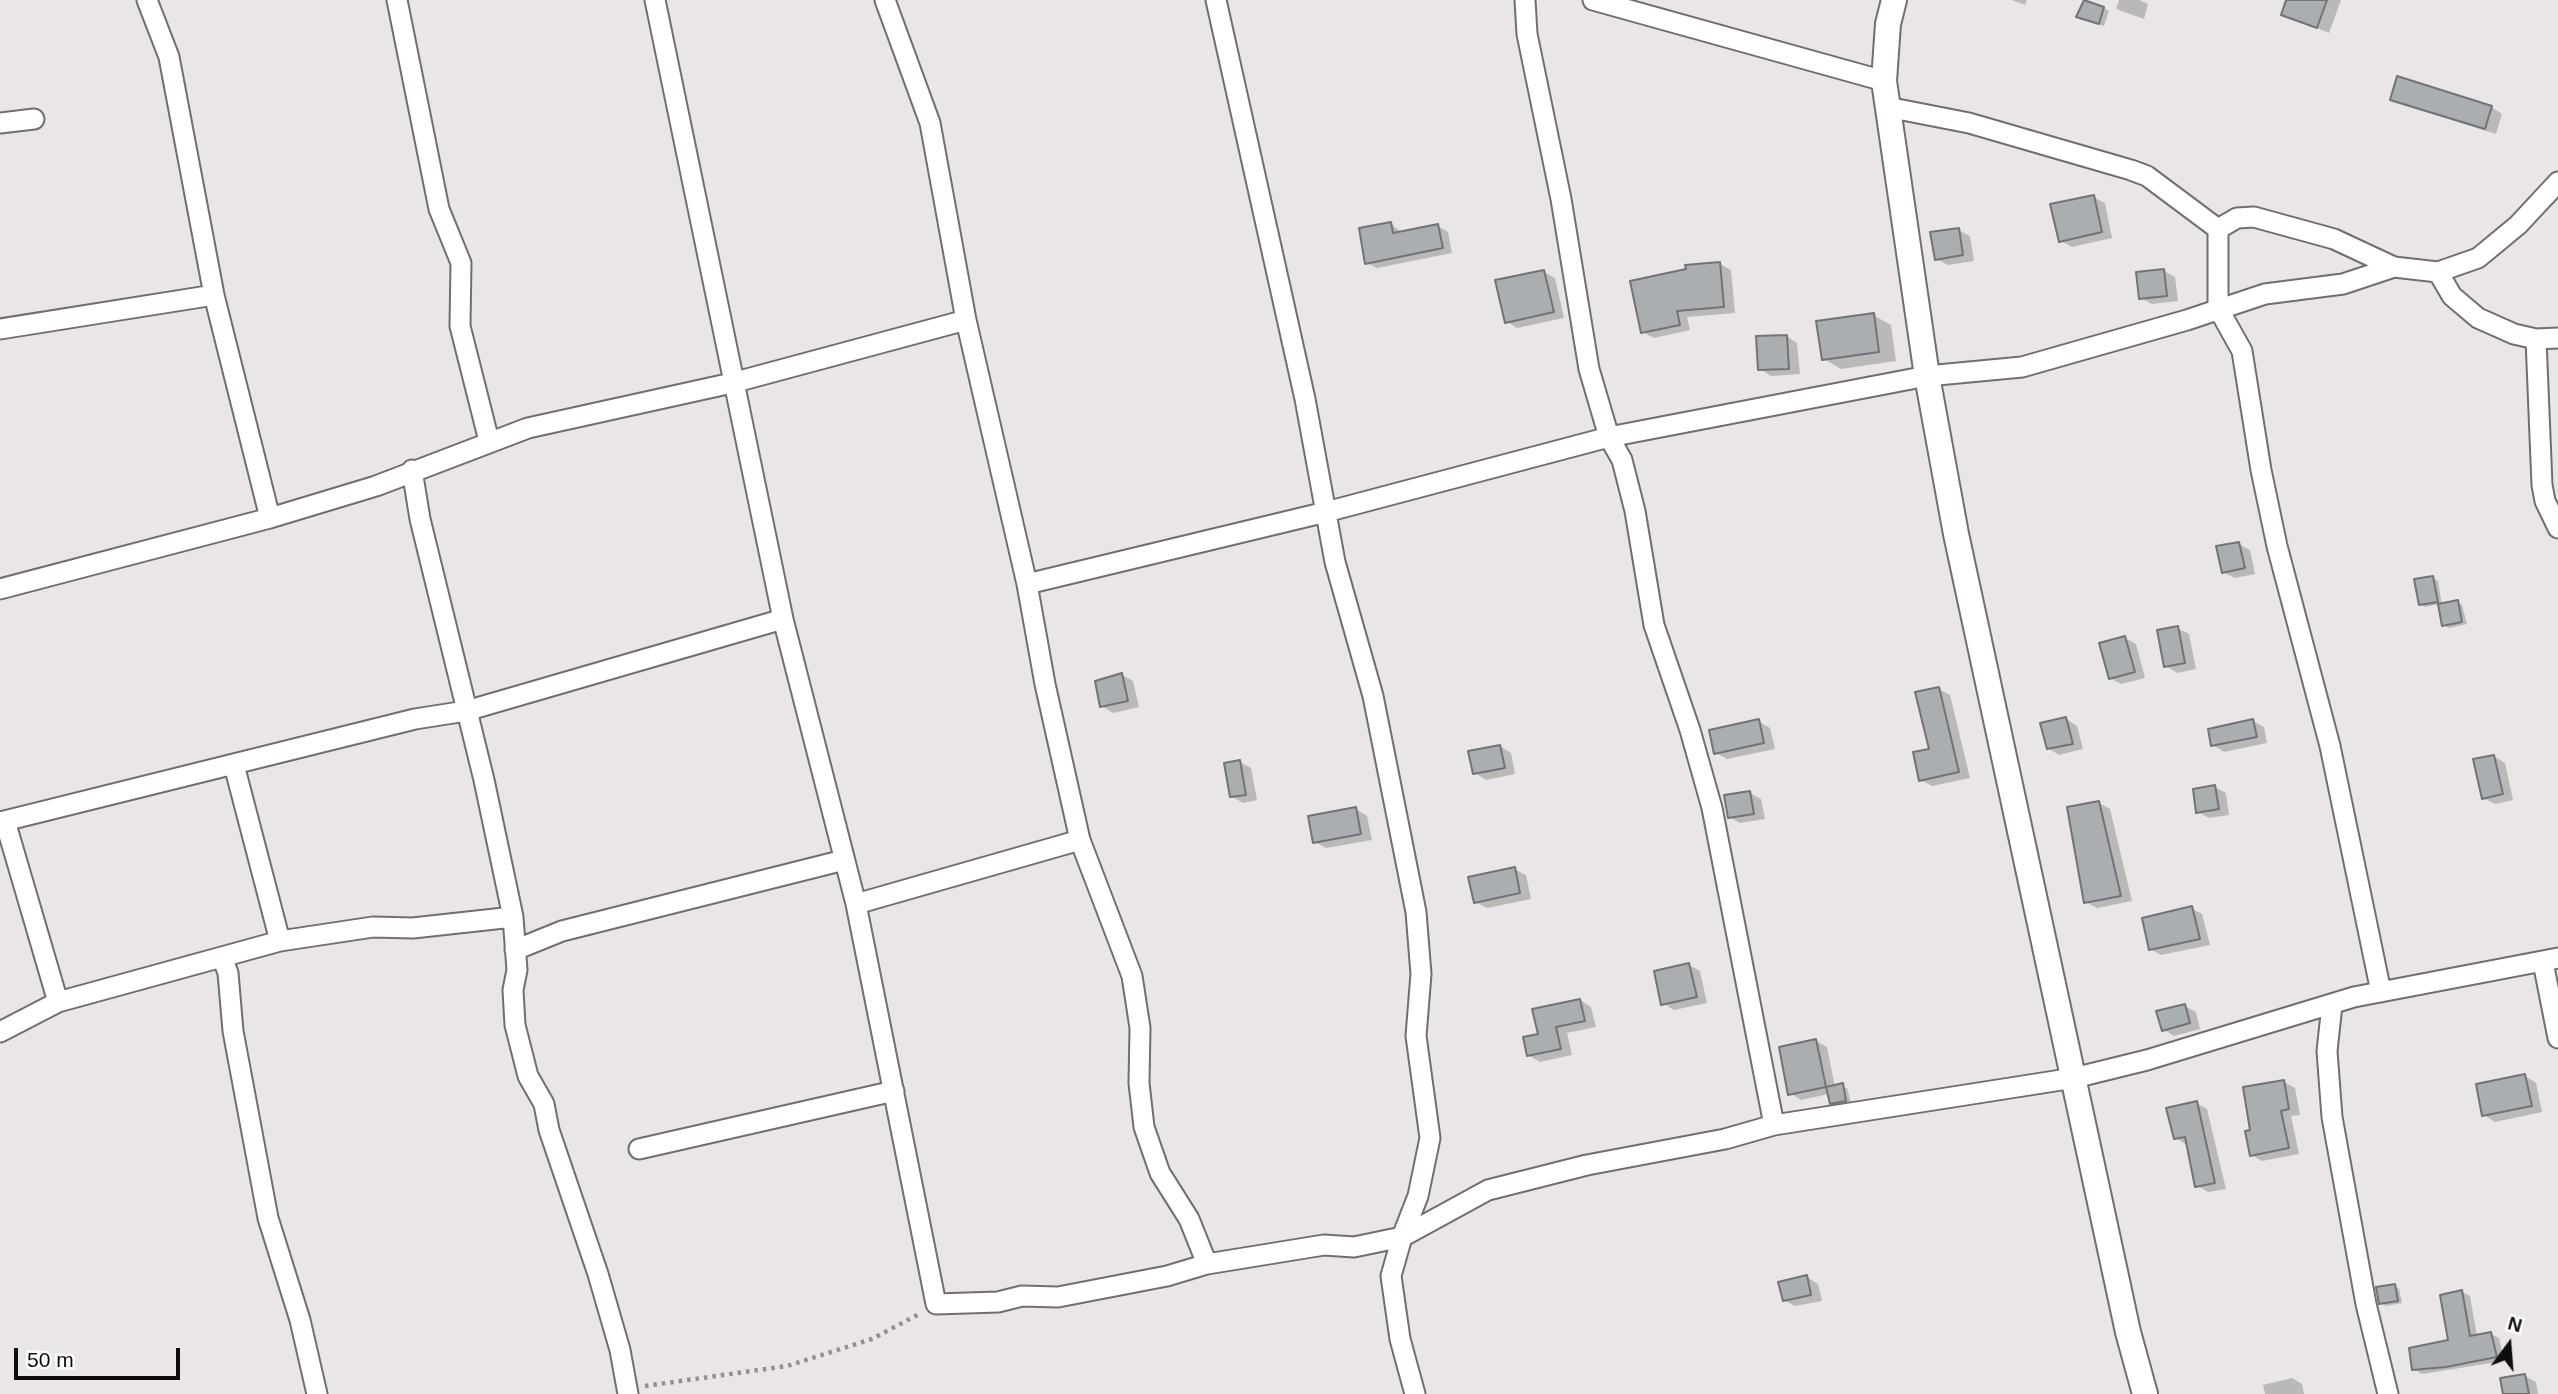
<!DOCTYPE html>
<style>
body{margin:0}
#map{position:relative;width:2558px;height:1394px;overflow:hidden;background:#eae6e7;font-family:Helvetica,sans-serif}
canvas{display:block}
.north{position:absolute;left:2474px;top:1310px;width:70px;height:70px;-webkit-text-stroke:5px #fff;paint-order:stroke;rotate:16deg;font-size:19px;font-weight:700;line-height:28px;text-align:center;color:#0e0c0d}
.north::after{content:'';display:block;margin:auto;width:24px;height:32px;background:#0e0c0d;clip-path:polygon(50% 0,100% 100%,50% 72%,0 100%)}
.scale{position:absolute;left:14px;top:1348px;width:166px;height:32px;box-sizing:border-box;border:4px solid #0e0c0d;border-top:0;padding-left:9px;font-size:21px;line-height:24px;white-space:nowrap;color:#0e0c0d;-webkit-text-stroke:5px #fff;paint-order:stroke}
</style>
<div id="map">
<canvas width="2558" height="1394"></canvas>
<div class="north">N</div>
<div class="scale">50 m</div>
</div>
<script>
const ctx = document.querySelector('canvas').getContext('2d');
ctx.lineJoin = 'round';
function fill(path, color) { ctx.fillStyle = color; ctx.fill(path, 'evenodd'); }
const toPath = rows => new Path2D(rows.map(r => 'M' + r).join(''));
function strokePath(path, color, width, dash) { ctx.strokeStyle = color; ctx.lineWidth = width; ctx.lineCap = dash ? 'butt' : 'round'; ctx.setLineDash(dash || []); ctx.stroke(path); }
fill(toPath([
 [2012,0,2027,0,2025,5],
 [2119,0,2139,0,2148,4,2144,19,2116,9],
 [2288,0,2341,0,2329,33,2283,14],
 [2104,8,2109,11,2104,26,2083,19],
 [2392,99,2491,107,2502,114,2496,134,2403,105],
 [2093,197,2105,203,2112,238,2072,247,2061,241],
 [1391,224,1402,233,1438,226,1448,232,1452,253,1377,268,1367,263],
 [1958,230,1970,236,1974,261,1948,265,1937,259],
 [1720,264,1731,270,1735,313,1687,317,1690,330,1654,338,1643,332],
 [2164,271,2175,277,2178,301,2152,304,2141,298],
 [1544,272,1555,278,1564,318,1517,328,1506,321],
 [1873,315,1891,325,1896,361,1841,369,1824,359],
 [1786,336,1797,343,1800,374,1771,376,1760,369],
 [2239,544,2250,550,2255,574,2235,578,2223,572],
 [2433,578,2438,581,2442,605,2457,602,2462,605,2467,624,2449,628,2444,625,2440,604,2425,607,2420,604],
 [2177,628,2189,634,2196,669,2177,673,2166,666],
 [2125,638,2136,644,2145,678,2121,684,2110,678],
 [1122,675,1133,681,1139,707,1113,713,1102,706],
 [1938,689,1950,695,1970,778,1932,786,1921,780,1931,750],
 [2066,719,2077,726,2083,749,2059,755,2048,748],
 [1758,721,1770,728,1775,749,1727,759,1716,753],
 [2253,721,2264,727,2267,743,2224,752,2213,745],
 [1500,746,1511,753,1515,774,1486,780,1475,773],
 [2494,756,2505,763,2513,800,2495,804,2483,798],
 [1240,762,1251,768,1257,800,1243,803,1231,796],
 [2215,787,2226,793,2229,815,2209,818,2198,812],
 [1750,793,1761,799,1765,819,1740,823,1729,817],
 [2099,803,2110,809,2132,901,2097,908,2086,902],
 [1356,809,1367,816,1372,840,1326,848,1315,842],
 [1514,869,1526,875,1531,899,1487,908,1475,902],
 [2191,908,2202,914,2210,945,2161,955,2150,949],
 [1689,965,1700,971,1707,1003,1674,1010,1663,1003],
 [1580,1000,1591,1007,1596,1027,1567,1033,1572,1055,1540,1062,1528,1055,1540,1035],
 [2185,1006,2196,1012,2200,1029,2174,1036,2163,1029],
 [1816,1041,1827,1047,1835,1087,1847,1088,1851,1103,1836,1106,1831,1103,1829,1094,1801,1100,1790,1093],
 [2525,1076,2536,1083,2542,1112,2495,1122,2484,1115],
 [2284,1082,2295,1088,2300,1115,2291,1116,2299,1154,2262,1161,2251,1155,2252,1131],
 [2196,1103,2207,1109,2226,1189,2208,1192,2196,1185,2187,1145,2176,1138],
 [1807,1277,1818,1284,1822,1301,1795,1306,1784,1300],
 [2394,1286,2399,1289,2402,1303,2386,1306,2381,1303],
 [2462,1292,2470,1296,2477,1336,2491,1334,2499,1338,2504,1361,2422,1374,2414,1369,2450,1342],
 [2525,1376,2536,1382,2538,1394,2505,1394],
 [2292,1378,2302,1384,2304,1394,2265,1394,2263,1385]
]), '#0003');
const building = toPath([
 [2084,0,2104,7,2099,24,2076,17,2084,0],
 [2286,0,2327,0,2317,28,2281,15,2286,0],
 [2397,76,2492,106,2485,129,2390,100,2397,76],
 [2094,195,2102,232,2059,242,2050,204,2094,195],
 [1391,222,1393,233,1438,224,1443,248,1365,264,1359,228,1391,222],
 [1959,228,1963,255,1935,260,1930,232,1959,228],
 [1720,262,1724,307,1677,311,1680,325,1641,333,1630,281,1686,269,1685,265,1720,262],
 [2164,269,2167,296,2139,299,2136,272,2164,269],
 [1544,270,1554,312,1505,323,1495,280,1544,270],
 [1874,313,1879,352,1822,360,1816,321,1874,313],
 [1787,335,1789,369,1758,370,1756,336,1787,335],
 [2239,542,2245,568,2222,573,2216,546,2239,542],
 [2433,576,2438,602,2419,605,2414,579,2433,576],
 [2458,600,2462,622,2442,626,2438,604,2458,600],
 [2178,626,2185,663,2164,667,2157,630,2178,626],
 [2125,636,2135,672,2109,679,2099,643,2125,636],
 [1122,673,1128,701,1100,707,1095,681,1122,673],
 [1939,687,1959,772,1919,781,1913,752,1929,749,1915,692,1939,687],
 [2066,717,2073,744,2047,749,2040,723,2066,717],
 [1759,719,1764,743,1714,754,1709,730,1759,719],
 [2253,719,2257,737,2211,746,2208,729,2253,719],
 [1500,745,1505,768,1473,774,1468,751,1500,745],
 [2494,755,2503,794,2482,799,2473,759,2494,755],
 [1240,760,1246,795,1230,797,1224,763,1240,760],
 [2215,785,2219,809,2196,813,2193,789,2215,785],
 [1750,791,1754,814,1728,818,1724,795,1750,791],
 [2099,801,2121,896,2084,903,2067,807,2099,801],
 [1356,807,1361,834,1313,843,1308,816,1356,807],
 [1515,867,1520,893,1474,903,1468,877,1515,867],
 [2192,906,2200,939,2149,950,2142,918,2192,906],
 [1689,963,1697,997,1661,1005,1654,971,1689,963],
 [1580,999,1585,1021,1556,1027,1561,1049,1527,1056,1523,1037,1538,1034,1532,1009,1580,999],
 [2185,1004,2190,1023,2162,1031,2156,1011,2185,1004],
 [1816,1039,1826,1087,1788,1095,1779,1047,1816,1039],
 [2525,1074,2532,1106,2482,1116,2476,1084,2525,1074],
 [2284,1080,2289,1109,2281,1111,2289,1148,2250,1156,2245,1131,2250,1130,2243,1087,2284,1080],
 [1843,1083,1846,1101,1830,1104,1826,1087,1843,1083],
 [2197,1101,2215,1183,2195,1187,2185,1137,2174,1139,2166,1108,2197,1101],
 [1807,1275,1811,1295,1783,1301,1778,1282,1807,1275],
 [2395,1284,2398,1301,2379,1304,2376,1287,2395,1284],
 [2462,1290,2470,1336,2491,1332,2497,1357,2446,1367,2412,1370,2409,1348,2448,1340,2440,1295,2462,1290],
 [2525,1374,2529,1394,2503,1394,2500,1378,2525,1374]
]);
fill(building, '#abaeb0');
strokePath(building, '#717476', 2);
const minor = toPath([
 [147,0,169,57,214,295,270,518],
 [397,0,439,209,461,263,460,326,489,441],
 [655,0,783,619,856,904,936,1304,998,1302,1022,1296,1058,1297,1167,1276,1207,1264,1324,1245,1354,1247,1402,1237,1488,1190,1587,1165,1725,1139,1774,1125,2074,1078,2147,1060,2354,997,2558,958],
 [885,0,930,123,966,320,1027,584,1045,684,1080,840,1132,976,1140,1028,1139,1083,1144,1127,1160,1173,1189,1219,1207,1264],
 [1216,0,1305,399,1335,562,1373,696,1416,912,1421,974,1416,1036,1430,1138,1418,1196,1402,1237,1391,1276,1400,1339,1415,1394],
 [1525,0,1527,34,1561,199,1589,369,1609,437,1622,460,1635,511,1654,625,1690,730,1712,808,1774,1125],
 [1593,0,1884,81],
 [1887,107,1969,123,2131,170,2147,176,2218,229],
 [0,123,34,119],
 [2218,229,2218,308,2242,351,2261,470,2277,546,2330,746,2381,992],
 [2218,229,2237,218,2254,217,2334,239,2394,267,2438,272,2452,296,2478,318,2514,334,2536,339,2558,338],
 [2438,272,2478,258,2518,225,2558,182],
 [0,329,214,295],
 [2536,339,2542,485,2545,501,2558,528],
 [412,470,420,519,484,780,513,917,517,970,513,990,515,1025,528,1076,544,1104,549,1130,598,1274,620,1350,628,1394],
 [1027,584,1326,512,1609,437,1927,376,2022,367,2187,320,2265,294,2343,284,2394,267],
 [0,589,270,518,376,486,528,428,732,383,966,320],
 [234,765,280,941],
 [5,821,58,1002],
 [0,822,415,719,466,711,783,619],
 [856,904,1080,840],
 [515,950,562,931,844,860],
 [222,957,228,973,233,1031,268,1218,300,1320,317,1394],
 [2543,962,2558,1038],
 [2332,1005,2327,1051,2332,1117,2366,1304,2388,1394],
 [0,1032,58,1002,280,941,373,927,413,928,513,917],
 [639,1149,894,1091]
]);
const tertiary = toPath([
 [1894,0,1888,24,1884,81,1927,376,1956,534,2128,1332,2145,1394]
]);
strokePath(minor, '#716e6f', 23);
strokePath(tertiary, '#716e6f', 28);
strokePath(toPath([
 [645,1386,787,1366,872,1339,921,1313]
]), '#938f90', 4.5, [3.5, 5]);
strokePath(minor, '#fff', 19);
strokePath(tertiary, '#fff', 24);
</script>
